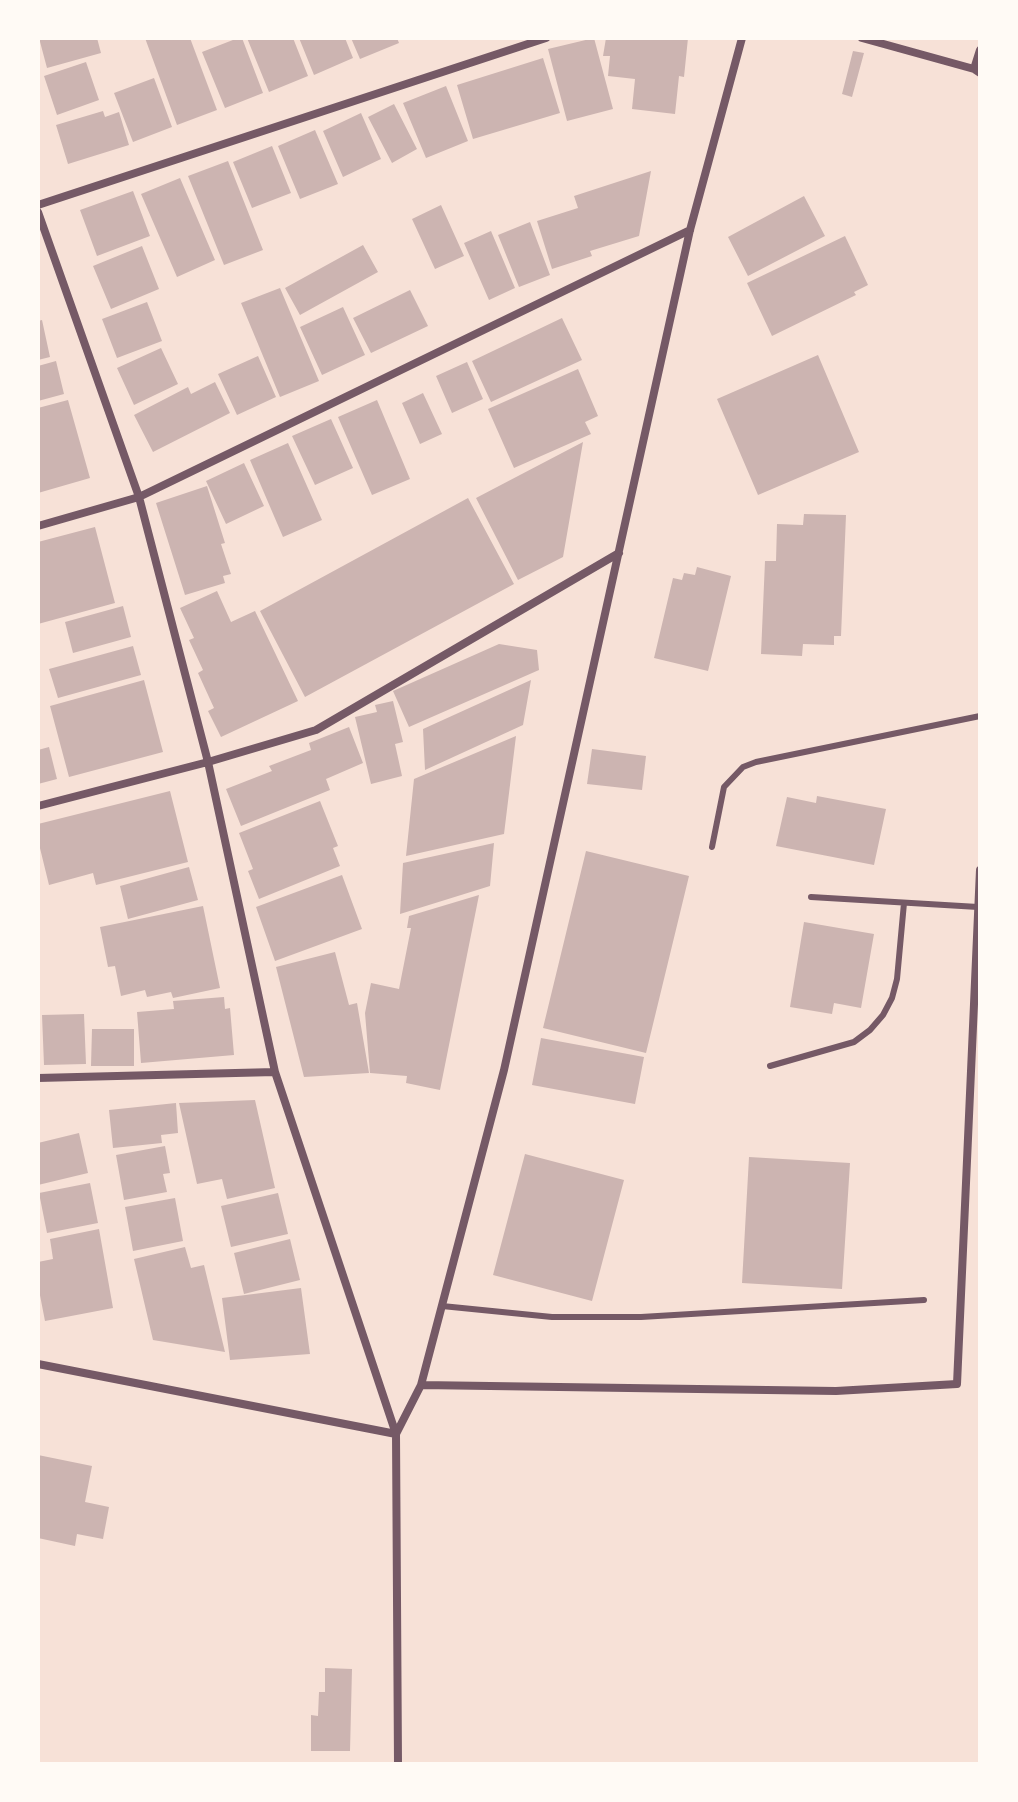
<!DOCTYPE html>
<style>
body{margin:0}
#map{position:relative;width:1018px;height:1802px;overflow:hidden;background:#f7e1d7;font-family:"Crimson Pro",serif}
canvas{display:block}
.frame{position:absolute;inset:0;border:40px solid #fffaf5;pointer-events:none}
</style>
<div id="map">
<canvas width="1018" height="1802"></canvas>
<div class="frame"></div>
</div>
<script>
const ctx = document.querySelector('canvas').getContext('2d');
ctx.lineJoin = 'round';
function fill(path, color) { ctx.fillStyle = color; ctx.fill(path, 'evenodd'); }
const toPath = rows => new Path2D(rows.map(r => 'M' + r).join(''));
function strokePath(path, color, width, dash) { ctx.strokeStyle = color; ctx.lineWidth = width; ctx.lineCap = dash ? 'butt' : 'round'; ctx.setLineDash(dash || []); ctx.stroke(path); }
fill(toPath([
 [39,38,97,38,101,53,47,68],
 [145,38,190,38,217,110,177,125],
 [238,38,242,38,263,93,225,108,202,52],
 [247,38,293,38,308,76,269,92],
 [299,38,345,38,353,58,314,75],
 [351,38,397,38,399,43,360,59],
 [594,38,613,109,567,121,548,49],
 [606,38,688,38,684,77,679,76,675,114,632,109,635,79,608,76,610,56,603,56],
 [853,51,864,53,852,97,842,94],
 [543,58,560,113,473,139,457,85],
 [86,62,99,100,57,115,44,76],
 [154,78,172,127,133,142,114,93],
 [446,86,468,141,426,158,403,103],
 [394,104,417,149,392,163,368,117],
 [103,111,105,117,119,112,129,145,68,164,56,125],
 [361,113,381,159,343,177,323,131],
 [315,130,338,184,300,199,278,146],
 [272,146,291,193,252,208,233,162],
 [228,161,263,250,224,265,188,176],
 [651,171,639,236,590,251,592,256,552,269,537,221,578,208,574,196],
 [180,178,215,260,177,277,141,194],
 [133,191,150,236,97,256,80,210],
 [804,196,825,236,748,276,728,237],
 [441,205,464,256,435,269,412,219],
 [530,222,550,275,519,287,498,235],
 [491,231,515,288,489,300,464,243],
 [845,236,868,285,854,292,856,295,772,336,747,283],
 [363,245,378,272,300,315,285,288],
 [142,246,159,289,111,309,93,266],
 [280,288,319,381,280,397,241,303],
 [410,290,428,326,371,353,353,318],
 [147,302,162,341,117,358,102,319],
 [343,307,365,355,322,375,300,327],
 [562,318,582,360,491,402,472,361],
 [42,320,50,357,38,360,38,321],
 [161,348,178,384,134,405,117,368],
 [818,355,859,452,758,495,717,399],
 [258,356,276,397,237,415,218,374],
 [56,361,64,394,38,401,38,366],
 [467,362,483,399,452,413,436,376],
 [578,369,598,416,585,422,591,434,514,468,488,409],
 [215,382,230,413,153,452,134,415,188,387,191,394],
 [423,393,442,434,420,444,402,403],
 [68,400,90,478,38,493,38,408],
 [377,400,410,479,372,495,338,417],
 [331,419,353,468,315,485,292,436],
 [583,442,563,557,518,580,476,498],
 [288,443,322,520,283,537,250,460],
 [244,463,264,506,226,524,206,481],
 [207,486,225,543,221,544,231,574,223,576,225,583,185,595,156,503],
 [468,498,514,584,305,697,260,611],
 [804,514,846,515,841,636,834,636,834,645,803,644,802,656,761,654,765,561,776,561,777,524,803,525],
 [95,527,115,603,38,624,38,542],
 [697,567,731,576,708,671,654,658,673,578,682,580,684,573,695,575],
 [217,591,231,622,255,611,298,701,221,737,208,711,214,708,198,673,203,670,189,640,194,638,180,608],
 [123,606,131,637,73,653,65,622],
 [499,644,537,650,539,670,409,727,393,691],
 [133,646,141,675,58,698,49,669],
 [144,680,163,752,69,777,50,706],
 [531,680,523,725,425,770,423,729],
 [393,701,403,742,395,744,402,776,371,784,355,717,377,712,375,705],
 [349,727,363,763,326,779,330,790,241,826,226,789,272,771,269,766,311,750,309,743],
 [516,736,504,834,406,856,414,779],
 [49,747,57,779,38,784,38,750],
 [592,749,646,756,642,790,587,784],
 [170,791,188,862,96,885,93,873,49,885,38,840,38,824],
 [817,796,886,809,874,865,776,846,787,797,816,803],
 [320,801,338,846,333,848,340,866,259,899,248,871,253,869,239,833],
 [494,843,490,886,400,914,403,863],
 [586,851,689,876,646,1053,543,1028],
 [189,867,198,900,128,919,120,886],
 [342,875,362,929,275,961,256,907],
 [479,895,440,1090,406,1083,407,1076,370,1073,365,1013,371,983,399,989,411,928,407,928,409,916],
 [203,906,220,988,173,998,171,992,147,997,145,990,121,996,115,966,108,967,100,927],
 [804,922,874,934,861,1008,834,1003,832,1014,790,1007],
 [335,952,349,1005,357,1003,369,1073,304,1077,276,967],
 [224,997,225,1009,230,1008,234,1055,141,1063,137,1012,174,1009,173,1001],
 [84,1014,86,1064,44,1065,42,1015],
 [92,1029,134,1029,134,1066,91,1066],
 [541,1038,644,1057,635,1104,532,1085],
 [255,1100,275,1188,227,1199,222,1179,197,1184,179,1103],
 [176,1103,178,1133,161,1135,162,1143,113,1148,109,1110],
 [79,1133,88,1173,38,1185,38,1143],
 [165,1146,170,1173,163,1174,167,1192,124,1200,116,1155],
 [525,1154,624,1180,592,1301,493,1275],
 [749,1157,850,1163,842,1289,742,1283],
 [90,1183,98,1223,47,1233,39,1193],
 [278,1193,288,1234,231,1247,221,1206],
 [175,1198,183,1241,133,1251,125,1207],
 [99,1229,113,1308,45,1321,38,1285,38,1262,53,1259,50,1239],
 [290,1239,300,1280,244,1294,234,1253],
 [185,1247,191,1268,204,1265,225,1352,153,1340,134,1259],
 [301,1288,310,1354,230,1360,222,1298],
 [38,1455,92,1466,85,1502,109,1507,103,1539,77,1534,75,1546,38,1538],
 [325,1668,352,1669,350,1751,311,1751,311,1715,318,1716,319,1692,325,1692]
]), '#ccb4b1');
strokePath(toPath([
 [712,847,724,787,743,767,756,762,980,716],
 [811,897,978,907],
 [770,1066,854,1042,870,1030,883,1015,892,998,897,979,904,903],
 [442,1306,552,1317,641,1317,924,1300]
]), '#755966', 6);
strokePath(toPath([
 [862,38,974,69,980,73],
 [974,69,980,50],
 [38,205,546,38],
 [38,212,139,497,208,762,275,1072,396,1434],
 [38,526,139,497,690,230],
 [38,806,208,762,316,730,619,553],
 [38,1078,275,1072],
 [38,1364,396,1434],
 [421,1385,836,1391,957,1384,980,870],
 [398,1764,396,1434,421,1385,504,1070,690,230,742,38]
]), '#755966', 8);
</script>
